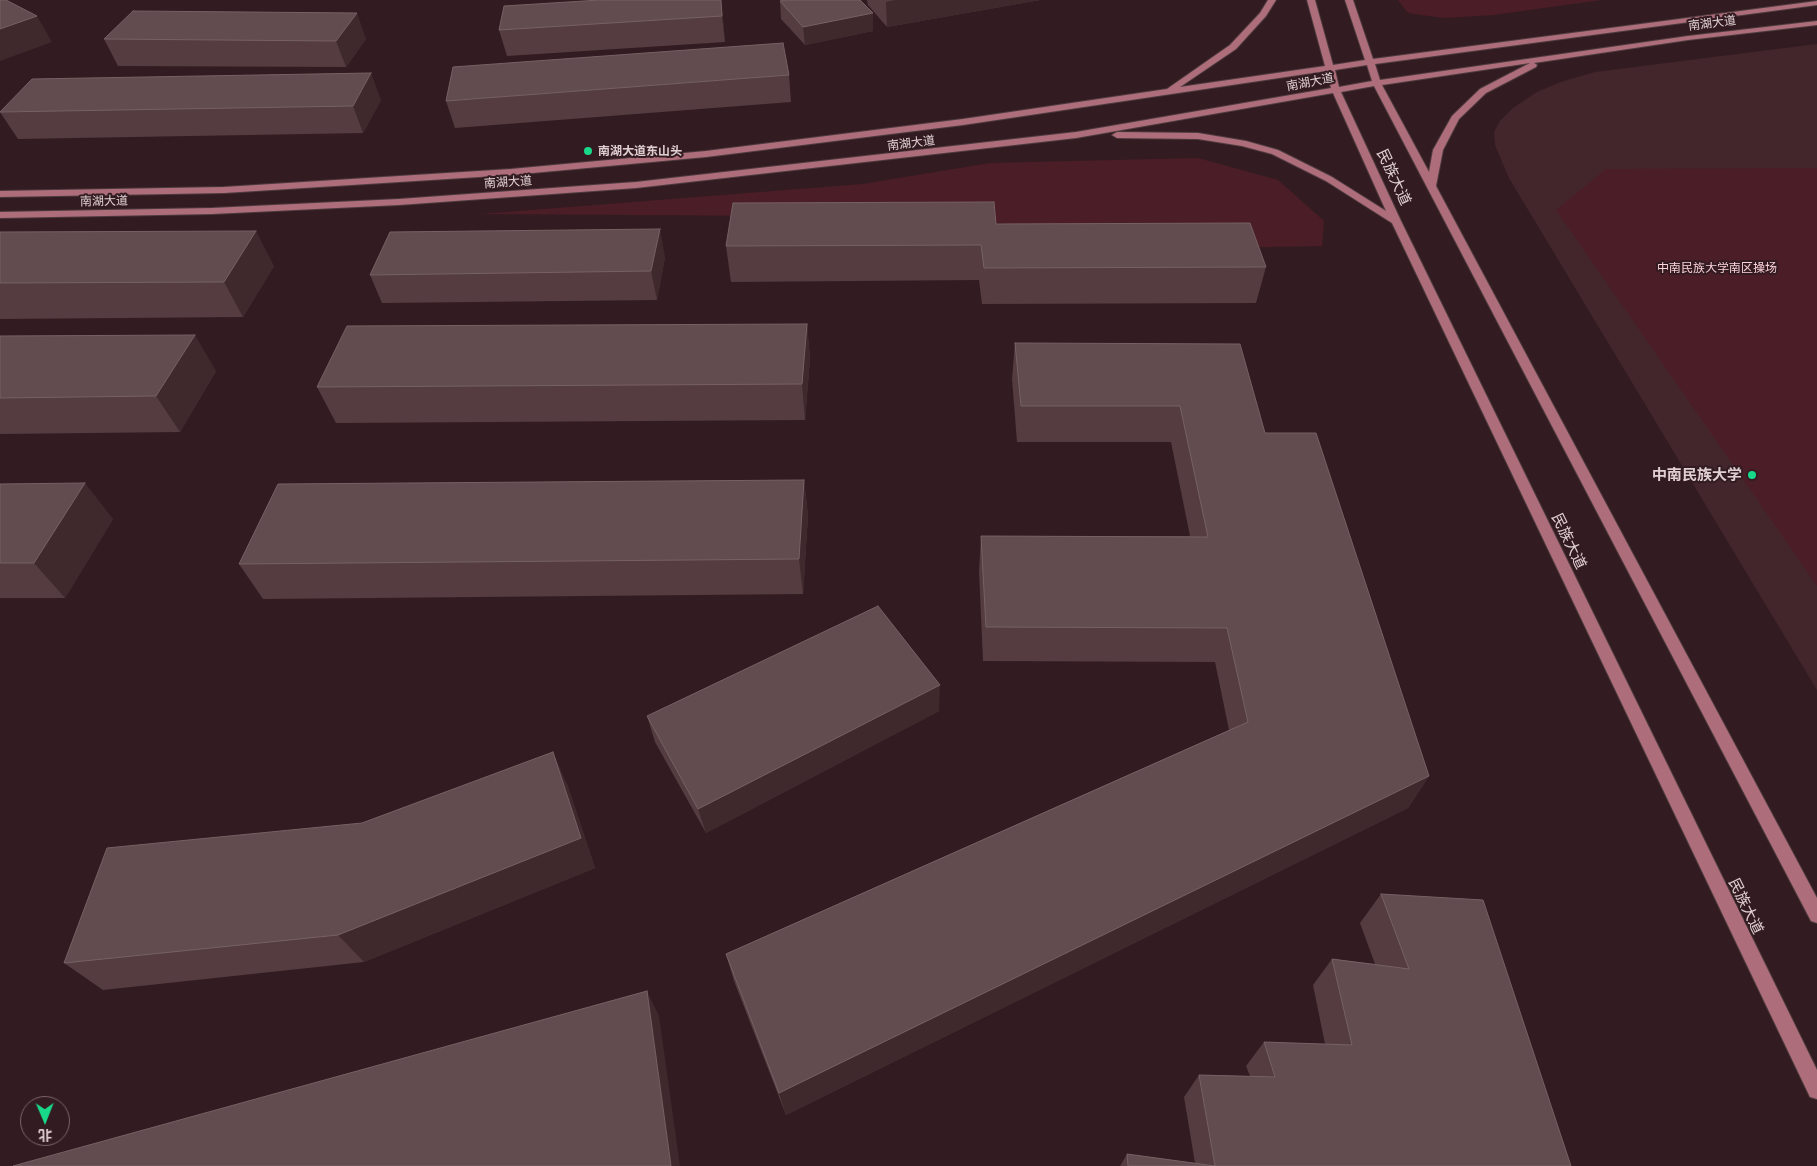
<!DOCTYPE html>
<meta charset="utf-8">
<style>
body{margin:0}
#map{position:relative;width:1817px;height:1166px;overflow:hidden;background:#331c21;font-family:Ubuntu,"Noto Sans SC",sans-serif}
canvas{display:block}
.north{position:absolute;left:20px;top:1096px;width:50px;height:50px;box-sizing:border-box;background:#331c21;border:1px solid #786468;border-radius:50%;rotate:179deg;font-size:14px;font-weight:700;line-height:20px;text-align:center;color:#e0d0d3}
.north::after{content:'';display:block;margin:auto;width:18px;height:22px;background:#18d989;clip-path:polygon(50% 0,100% 100%,50% 72%,0 100%)}
</style>
<div id="map">
<canvas width="1817" height="1166"></canvas>
<div class="north">北</div>
</div>
<script>
const ctx = document.querySelector('canvas').getContext('2d');
ctx.lineJoin = 'round';
function fill(path, color) { ctx.fillStyle = color; ctx.fill(path, 'evenodd'); }
const toPath = rows => new Path2D(rows.map(r => 'M' + r).join(''));
function strokePath(path, color, width, dash) { ctx.strokeStyle = color; ctx.lineWidth = width; ctx.lineCap = dash ? 'butt' : 'round'; ctx.setLineDash(dash || []); ctx.stroke(path); }
function drawText(font, color, halo, rows, align = 'center') {
  ctx.font = font + ' Ubuntu,"Noto Sans SC",sans-serif'; ctx.lineWidth = 4; ctx.setLineDash([]); ctx.textBaseline = 'middle'; ctx.strokeStyle = halo; ctx.fillStyle = color; for (const [text, x, y, turn = 0] of rows) {
    ctx.save(); ctx.translate(x, y); ctx.rotate((+turn || 0) * Math.PI / 180); ctx.textAlign = isNaN(turn) ? turn : align; if (halo) ctx.strokeText(text, 0, 0); ctx.fillText(text, 0, 0); ctx.restore();
  }
}
fill(toPath([
 [1817,44,1817,690,1509,178,1495,145,1494,132,1500,121,1513,108,1537,92,1561,82,1595,72]
]), '#43262b');
fill(toPath([
 [1398,0,1602,0,1493,15,1445,18,1413,14,1407,12],
 [1198,158,1278,180,1324,221,1322,246,1212,248,948,217,480,214,863,184,990,163],
 [1817,168,1817,586,1556,210,1606,169]
]), '#4b1d27');
const primary = toPath([
 [1268,0,1276,0,1266,16,1236,49,1180,87,1325,66,1307,0,1315,0,1333,65,1365,60,1345,0,1353,0,1373,59,1817,1,1817,5,1375,64,1380,80,1688,36,1817,21,1817,25,1688,40,1534,63,1537,65,1536,67,1486,93,1459,119,1443,150,1436,186,1817,898,1817,923,1811,921,1374,86,1341,92,1401,221,1817,1070,1817,1099,1810,1097,1392,223,1326,181,1272,154,1242,146,1198,139,1117,138,1112,135,1117,132,1198,133,1246,141,1278,150,1332,177,1386,211,1333,93,1076,138,636,188,399,205,212,214,0,218,0,212,212,208,399,199,636,182,1076,132,1331,88,1326,71,963,125,706,157,511,175,224,193,0,197,0,191,224,187,511,169,706,151,963,119,1167,89,1230,45,1260,13,1268,0],
 [1530,63,1480,89,1452,116,1433,150,1429,172,1382,85,1530,63],
 [1367,65,1372,81,1339,87,1335,70,1367,65]
]);
strokePath(primary, '#4d3b3e', 2);
fill(primary, '#ad6d7a');
fill(toPath([
 [721,0,725,42,507,56,499,30],
 [867,0,1040,0,887,27,868,5],
 [780,1,873,31,805,45,781,19],
 [104,39,366,39,346,67,118,66],
 [789,75,791,102,455,128,446,101],
 [381,100,363,133,18,139,0,112],
 [996,224,1266,267,1256,303,982,304,979,280,731,282,726,246],
 [0,232,274,266,243,317,0,319],
 [665,257,657,300,382,303,370,275],
 [807,324,810,359,805,420,336,423,317,387],
 [0,336,216,371,180,432,0,434],
 [1015,343,1265,433,1429,776,1408,808,786,1115,734,981,726,954,1229,730,1215,662,983,661,979,571,981,536,1190,536,1171,442,1017,442,1012,379],
 [804,480,808,516,803,594,263,599,239,564],
 [0,484,113,519,65,598,0,598],
 [939,711,706,833,655,742,647,716],
 [567,784,595,868,364,962,103,990,64,963,362,823],
 [1381,894,1571,1166,1120,1166,1127,1154,1195,1163,1184,1097,1199,1075,1250,1076,1246,1066,1264,1042,1325,1044,1313,985,1332,959,1375,964,1360,923]
]), '#543c40');
fill(toPath([
 [721,0,723,19,725,42,722,16],
 [895,0,1040,0,887,27,886,2],
 [357,13,366,39,346,67,336,41],
 [873,13,873,31,805,45,803,27],
 [37,16,52,42,0,61,0,29],
 [371,73,381,100,363,133,353,106],
 [660,229,665,257,657,300,651,271],
 [256,231,274,266,243,317,224,282],
 [807,324,810,359,805,420,802,384],
 [195,335,216,371,180,432,156,396],
 [804,480,808,516,803,594,799,559],
 [85,483,113,519,65,598,34,563],
 [940,685,939,711,706,833,698,809],
 [553,752,567,784,595,868,364,962,338,935],
 [1429,776,1408,808,786,1115,779,1093],
 [647,991,659,1016,680,1166,671,1166]
]), '#40292d');
const building = toPath([
 [0,0,6,0,37,16,0,29,0,0],
 [600,0,721,0,722,16,499,30,504,6,600,0],
 [785,0,860,0,873,13,803,27,780,1,785,0],
 [133,11,357,13,336,41,104,39,133,11],
 [783,43,789,75,446,101,453,67,783,43],
 [371,73,353,106,0,112,32,79,371,73],
 [994,202,996,224,1250,223,1266,267,984,268,981,245,726,246,733,203,994,202],
 [660,229,651,271,370,275,390,232,660,229],
 [256,231,224,282,0,283,0,232,256,231],
 [807,324,802,384,317,387,347,326,807,324],
 [195,335,156,396,0,398,0,336,195,335],
 [1015,343,1240,344,1265,433,1316,433,1429,776,779,1093,726,954,1248,722,1227,628,986,627,981,536,1208,537,1180,406,1021,406,1015,343],
 [804,480,799,559,239,564,278,484,804,480],
 [85,483,34,563,0,563,0,484,85,483],
 [878,606,940,685,698,809,647,716,878,606],
 [553,752,581,838,338,935,64,963,107,848,362,823,553,752],
 [1381,894,1483,900,1571,1166,1128,1166,1127,1154,1215,1166,1199,1075,1275,1077,1264,1042,1352,1045,1332,959,1409,969,1381,894],
 [647,991,671,1166,13,1166,647,991]
]);
fill(building, '#634c50');
strokePath(building, '#766164', 1);
for (const [x, y, r, color] of [
 [588,151,5,"#18d989"],
 [1752,475,5,"#18d989"]
]) { const dot = new Path2D(); dot.arc(x, y, r, 0, 2 * Math.PI); ctx.fillStyle = color; ctx.fill(dot); strokePath(dot, '#331c21', 2); }
drawText('12px', '#e0d0d3', '#331c21', [
 ["南湖大道",1712,23,-7],
 ["南湖大道",1310,82,-11],
 ["南湖大道",911,143,-7],
 ["南湖大道",508,182,-4],
 ["南湖大道",104,201,-1]
]);
drawText('bold 12px', '#e0d0d3', '#331c21', [
 ["南湖大道东山头",598,151]
], 'left');
drawText('12px', '#fcd2d9', '#331c21', [
 ["中南民族大学南区操场",1717,268]
]);
drawText('15px', '#e0d0d3', '#331c21', [
 ["民族大道",1394,177,65],
 ["民族大道",1569,541,64],
 ["民族大道",1746,906,64]
]);
drawText('bold 15px', '#e0d0d3', '#331c21', [
 ["中南民族大学",1742,475]
], 'right');
</script>
